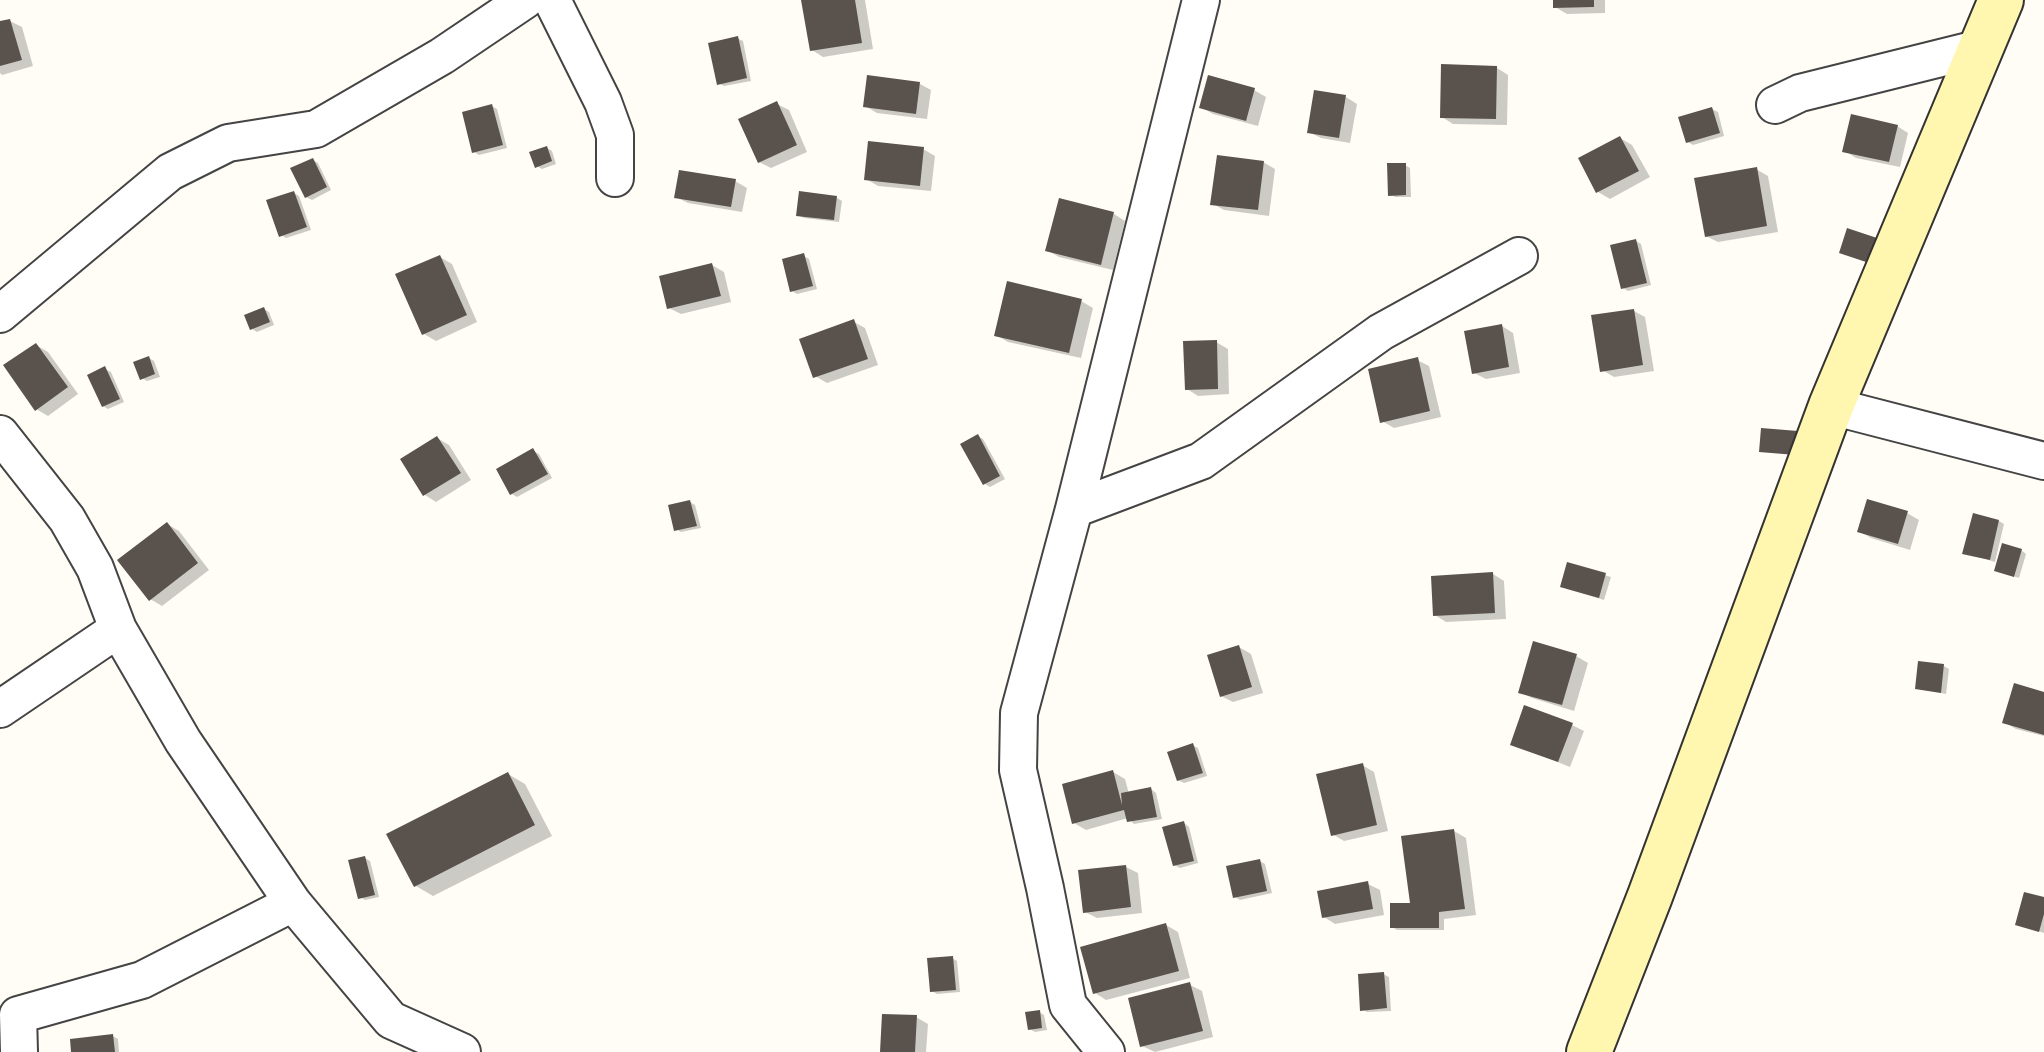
<!DOCTYPE html>
<style>
body{margin:0}
canvas{display:block;background:#fffdf5}
</style>
<canvas width="2044" height="1052"></canvas>
<script>
const ctx = document.querySelector('canvas').getContext('2d');
ctx.lineJoin = 'round';
function fill(path, color) { ctx.fillStyle = color; ctx.fill(path, 'evenodd'); }
const toPath = rows => new Path2D(rows.map(r => 'M' + r).join(''));
function strokePath(path, color, width, dash) { ctx.strokeStyle = color; ctx.lineWidth = width; ctx.lineCap = dash ? 'butt' : 'round'; ctx.setLineDash(dash || []); ctx.stroke(path); }
fill(toPath([
 [803,0,865,0,873,49,823,57,812,50],
 [1555,0,1605,0,1605,13,1567,14,1555,7],
 [10,21,22,27,33,66,2,75,0,73,0,24],
 [737,38,743,41,751,81,724,86,718,83],
 [1497,68,1508,75,1507,125,1453,124,1442,117],
 [920,84,931,90,927,119,877,113,865,106],
 [1254,90,1266,97,1258,126,1213,114,1201,107],
 [1346,97,1357,104,1350,143,1321,138,1309,132],
 [777,104,789,110,807,152,771,168,759,162],
 [492,106,497,109,507,148,479,155,474,152],
 [1712,109,1718,112,1724,136,1693,145,1688,142],
 [1897,126,1908,133,1900,167,1856,158,1845,151],
 [1620,138,1632,145,1650,177,1610,199,1598,192],
 [547,148,552,151,556,164,542,169,537,166],
 [923,149,935,156,931,191,878,186,866,179],
 [313,160,318,163,331,190,312,200,306,197],
 [1263,162,1275,169,1269,216,1224,210,1213,204],
 [1405,165,1410,168,1411,197,1395,197,1390,194],
 [1756,169,1768,176,1778,232,1718,242,1706,236],
 [735,181,747,188,742,212,688,203,676,197],
 [294,193,299,196,311,230,286,238,281,235],
 [837,198,842,201,839,222,804,218,798,215],
 [1060,201,1114,214,1125,221,1113,270,1059,257,1047,250],
 [1636,241,1641,244,1651,285,1628,291,1623,288],
 [804,256,809,259,817,289,797,294,792,291],
 [440,257,452,264,477,322,436,341,424,334],
 [712,265,724,272,731,302,681,314,669,308],
 [1081,301,1093,308,1081,358,1008,342,996,335],
 [264,309,269,312,274,325,257,332,252,329],
 [1634,311,1645,317,1654,371,1614,377,1602,370],
 [854,322,865,328,878,365,827,383,815,376],
 [1502,326,1513,333,1520,373,1486,379,1474,373],
 [1216,342,1228,349,1229,394,1198,396,1187,389],
 [36,345,48,352,78,394,48,416,36,409],
 [149,358,154,361,160,377,147,381,142,378],
 [1417,360,1429,366,1441,417,1394,428,1382,421],
 [105,369,111,372,124,402,108,409,103,406],
 [978,436,983,439,1005,479,990,487,985,484],
 [437,438,449,445,471,480,436,502,425,495],
 [533,451,539,454,552,478,517,497,512,494],
 [690,502,695,505,701,528,681,532,676,529],
 [1907,513,1919,520,1910,550,1871,538,1859,531],
 [1999,521,2004,524,1995,562,1965,553],
 [167,524,179,531,209,570,162,606,150,599],
 [2021,550,2026,554,2019,578,1996,570],
 [1569,564,1611,577,1604,600,1567,589],
 [1493,574,1504,581,1506,619,1446,622,1435,615],
 [1239,647,1251,654,1263,693,1233,702,1221,696],
 [1576,656,1588,663,1574,711,1532,698,1520,692],
 [1944,666,1949,669,1946,694,1917,688],
 [2044,694,2044,736,2016,729,2004,722],
 [1572,725,1584,731,1570,767,1512,744],
 [1192,745,1198,748,1207,776,1184,783,1178,780],
 [1362,765,1374,772,1388,831,1344,841,1332,834],
 [1113,772,1125,779,1129,794,1151,789,1156,793,1162,819,1134,824,1128,818,1086,830,1074,823],
 [508,774,525,784,552,836,433,896,416,886],
 [1184,823,1189,827,1198,863,1180,868,1174,865],
 [1454,831,1466,838,1476,915,1444,919,1444,930,1397,930,1392,927,1412,905],
 [365,858,370,861,379,897,365,900,360,897],
 [1260,861,1265,864,1272,893,1240,900,1235,897],
 [1126,867,1138,873,1142,913,1097,918,1085,912],
 [1368,884,1380,890,1384,915,1335,924,1324,917],
 [2044,899,2044,933,2017,924],
 [1166,925,1178,932,1190,978,1106,1000,1095,993],
 [952,958,957,961,960,992,937,994,932,991],
 [1383,974,1389,977,1391,1011,1367,1012,1362,1009],
 [1190,985,1202,991,1213,1037,1155,1052,1142,1046],
 [1039,1012,1044,1015,1047,1030,1035,1032,1030,1029],
 [916,1017,928,1024,926,1052,882,1052],
 [113,1036,118,1039,119,1052,73,1052]
]), '#0003');
fill(toPath([
 [801,0,855,0,862,43,810,51],
 [1553,0,1594,0,1594,7,1553,8],
 [10,19,22,60,0,66,0,21],
 [738,36,747,78,717,85,708,43],
 [1441,64,1497,66,1496,119,1440,118],
 [867,75,920,82,916,114,863,107],
 [1208,75,1255,88,1246,121,1199,108],
 [1314,90,1346,95,1339,138,1307,133],
 [777,101,797,145,758,163,738,119],
 [492,104,503,145,472,153,462,112],
 [1712,107,1720,133,1686,143,1678,117],
 [1851,114,1898,125,1889,162,1842,152],
 [1620,136,1639,171,1596,193,1578,158],
 [868,141,924,147,920,186,864,180],
 [547,146,552,161,535,168,529,152],
 [1217,155,1264,161,1258,210,1210,205],
 [313,158,327,187,305,198,290,168],
 [1387,163,1406,163,1406,195,1388,196],
 [1757,167,1767,226,1705,237,1694,178],
 [679,170,736,179,731,207,674,198],
 [294,191,307,227,279,237,266,200],
 [799,191,837,196,834,220,796,216],
 [1059,198,1114,212,1101,265,1045,251],
 [1847,228,1877,238,1869,263,1839,253],
 [1636,239,1647,283,1621,289,1610,245],
 [804,253,813,286,790,292,782,259],
 [440,255,467,315,422,335,395,274],
 [712,263,721,296,667,309,659,276],
 [1007,281,1082,299,1069,353,994,336],
 [264,307,270,322,250,330,244,315],
 [1634,309,1643,365,1600,372,1591,315],
 [854,319,868,359,813,378,799,339],
 [1502,324,1509,367,1472,374,1464,331],
 [1217,340,1218,389,1185,390,1183,341],
 [36,343,68,387,35,411,3,365],
 [149,356,155,374,140,380,133,362],
 [1418,357,1430,411,1380,423,1368,369],
 [105,366,120,399,102,407,87,375],
 [1761,428,1798,431,1796,455,1759,452],
 [978,434,1000,476,983,485,960,444],
 [437,436,461,473,423,496,400,459],
 [533,448,548,474,510,495,496,469],
 [1867,499,1908,511,1898,544,1857,532],
 [690,500,697,526,674,531,668,505],
 [1973,513,1999,520,1990,560,1962,554],
 [167,522,198,563,149,601,117,560],
 [2002,543,2022,549,2014,577,1994,571],
 [1567,562,1606,573,1599,598,1560,587],
 [1493,572,1495,613,1433,616,1431,576],
 [1533,641,1577,654,1562,705,1518,693],
 [1239,645,1252,687,1220,697,1207,655],
 [1918,661,1944,664,1941,693,1915,689],
 [2014,683,2044,692,2044,735,2002,723],
 [1524,705,1573,723,1558,762,1510,745],
 [1193,743,1203,773,1177,781,1167,752],
 [1363,763,1377,825,1331,836,1316,774],
 [1113,770,1122,805,1121,793,1151,787,1157,817,1127,822,1124,810,1072,824,1062,784],
 [508,772,535,825,414,887,386,834],
 [1184,821,1194,861,1173,866,1162,827],
 [1454,829,1465,909,1439,912,1439,928,1390,928,1390,903,1410,903,1401,836],
 [365,856,375,895,358,899,348,860],
 [1260,859,1267,891,1233,898,1226,866],
 [1126,865,1131,907,1083,913,1078,870],
 [1368,881,1373,909,1322,918,1317,891],
 [2024,892,2044,897,2044,914,2039,932,2015,925],
 [1166,923,1179,971,1093,994,1080,947],
 [953,956,956,990,930,992,927,958],
 [1384,972,1387,1008,1360,1011,1358,974],
 [1190,982,1203,1031,1140,1047,1128,998],
 [1040,1010,1042,1028,1028,1030,1025,1012],
 [882,1014,917,1015,915,1052,880,1052],
 [113,1034,115,1052,71,1052,70,1039]
]), '#5a524d');
const street = toPath([
 [552,0,603,102,615,135,615,178],
 [1775,105,1800,93,1981,48],
 [0,314,170,172,228,143,316,129,442,56,525,0],
 [1831,406,2044,461],
 [0,434,67,519,95,568,118,629,183,741,293,903,391,1020,462,1052],
 [1074,509,1201,461,1381,332,1519,256],
 [0,709,118,629],
 [19,1052,18,1015,142,980,293,903],
 [1106,1052,1068,1005,1045,888,1018,770,1019,713,1074,509,1201,0]
]);
const secondary = toPath([
 [1589,1052,1650,896,1831,406,2001,0]
]);
strokePath(street, '#444', 40);
strokePath(secondary, '#333', 48);
strokePath(street, '#fff', 36);
strokePath(secondary, '#fff6b0', 44);
</script>
